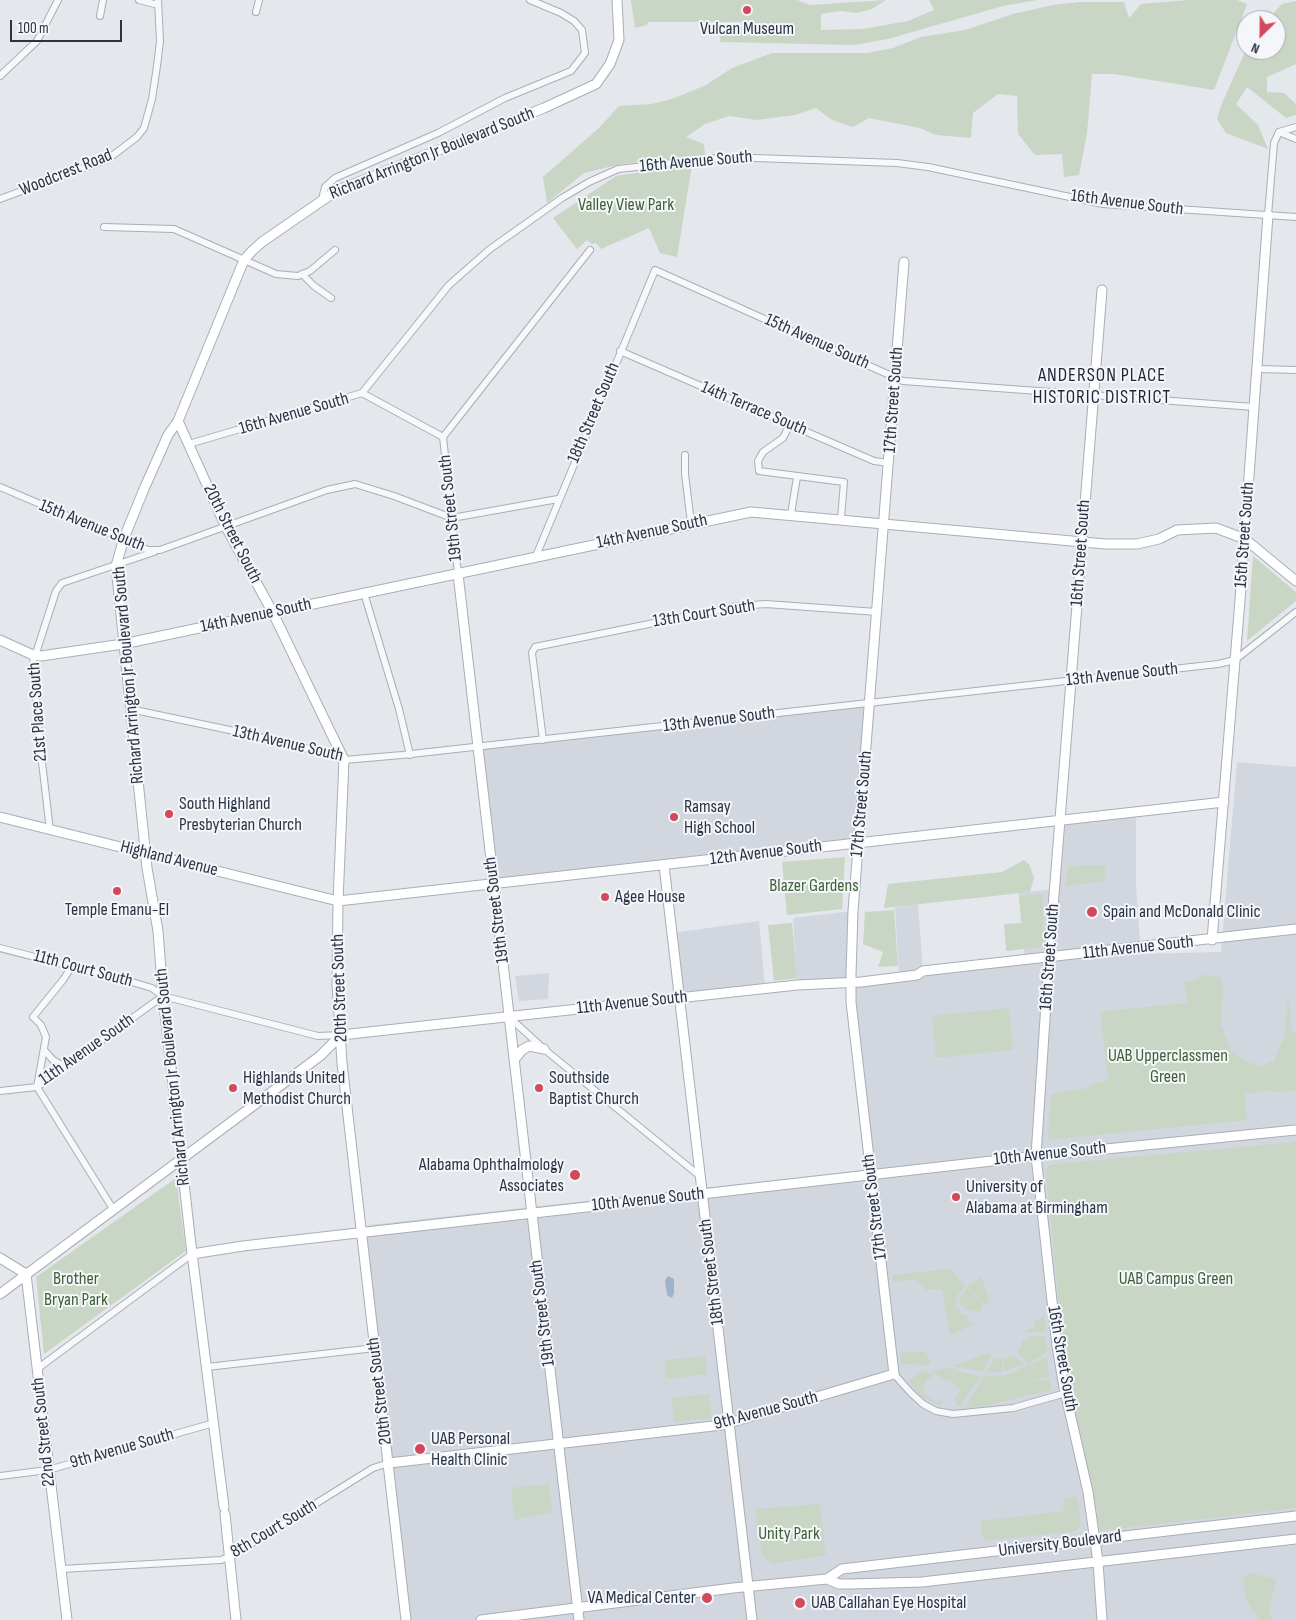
<!DOCTYPE html>
<style>
body{margin:0}
#map{position:relative;width:1296px;height:1620px;overflow:hidden;background:#e4e7ec;font-family:"Sofia Sans Condensed",sans-serif}
canvas{display:block}
.north{position:absolute;left:1236px;top:10px;width:50px;height:50px;box-sizing:border-box;background:#f4f6f9;border:1px solid #a4a8b1;border-radius:50%;rotate:203deg;font-size:14px;font-weight:700;line-height:20px;text-align:center;color:#2b3445}
.north::after{content:'';display:block;margin:auto;width:18px;height:22px;background:#d1495b;clip-path:polygon(50% 0,100% 100%,50% 72%,0 100%)}
.scale{position:absolute;left:10px;top:20px;width:112px;height:22px;box-sizing:border-box;border:2px solid #2b3445;border-top:0;padding-left:6px;font-size:15px;line-height:18px;white-space:nowrap;color:#2b3445;-webkit-text-stroke:4px #f4f6f9;paint-order:stroke}
</style>
<div id="map">
<canvas width="1296" height="1620"></canvas>
<div class="north">N</div>
<div class="scale">100 m</div>
</div>
<script>
const ctx = document.querySelector('canvas').getContext('2d');
ctx.lineJoin = 'round';
function fill(path, color) { ctx.fillStyle = color; ctx.fill(path, 'evenodd'); }
const toPath = rows => new Path2D(rows.map(r => 'M' + r).join(''));
function strokePath(path, color, width, dash) { ctx.strokeStyle = color; ctx.lineWidth = width; ctx.lineCap = dash ? 'butt' : 'round'; ctx.setLineDash(dash || []); ctx.stroke(path); }
function drawText(font, color, halo, rows, align = 'center') {
  ctx.font = font + ' "Sofia Sans Condensed",sans-serif'; ctx.lineWidth = 4; ctx.setLineDash([]); ctx.textBaseline = 'middle'; ctx.strokeStyle = halo; ctx.fillStyle = color; for (const [text, x, y, turn = 0] of rows) {
    ctx.save(); ctx.translate(x, y); ctx.rotate((+turn || 0) * Math.PI / 180); ctx.textAlign = isNaN(turn) ? turn : align; if (halo) ctx.strokeText(text, 0, 0); ctx.fillText(text, 0, 0); ctx.restore();
  }
}
fill(toPath([
 [870,702,859,842,494,884,478,748],
 [1237,762,1296,767,1296,1620,409,1620,366,1229,369,1225,864,1170,851,982,680,998,672,933,759,921,765,988,797,985,793,918,853,911,851,978,899,974,895,907,918,904,923,971,1025,960,1019,893,1054,889,1060,821,1136,811,1136,887,1141,954,1221,952],
 [549,973,548,999,519,1001,515,976]
]), '#d2d6de');
fill(toPath([
 [631,0,797,0,810,5,886,0,872,9,857,13,841,11,821,14,821,30,863,29,908,21,934,10,929,0,1037,0,1003,6,888,39,854,45,720,42,721,29,733,29,754,22,648,22,647,25,635,28],
 [1188,0,1237,0,1247,4,1214,90,1114,74,1092,74,1087,133,1079,175,1064,177,1062,154,1035,155,1018,134,1017,96,998,94,973,113,971,138,936,135,920,128,869,118,853,127,832,120,816,108,795,115,757,120,729,116,705,124,686,137,704,144,705,155,621,164,584,173,547,203,543,177,599,128,619,106,652,104,675,98,706,85,732,68,772,53,867,53,893,48,921,37,965,30,1013,14,1053,5,1079,2,1124,2,1129,18,1141,4],
 [1296,1,1296,64,1267,77,1267,92,1284,93,1296,104,1296,115,1286,118,1247,87,1236,104,1258,125,1268,149,1226,133,1217,119,1222,103,1246,50,1276,50,1276,20,1267,20,1282,4],
 [692,165,677,257,660,253,649,228,601,249,596,243,592,244,587,240,577,249,553,218,616,176],
 [1253,556,1296,592,1296,601,1247,641],
 [845,857,842,909,787,915,782,862],
 [1024,860,1029,864,1034,878,1030,892,884,908,888,884,1002,872],
 [1097,865,1105,866,1106,881,1065,886,1068,866],
 [1043,894,1043,947,1006,951,1004,924,1021,923,1019,896],
 [894,910,898,966,878,967,883,952,863,944,865,912],
 [792,923,797,978,774,981,768,925],
 [1199,975,1220,977,1223,988,1221,1024,1231,1051,1248,1062,1264,1067,1268,1061,1273,1063,1285,1035,1288,993,1292,1033,1296,1033,1296,1091,1271,1092,1270,1090,1244,1094,1247,1120,1048,1140,1051,1094,1088,1088,1093,1084,1108,1080,1100,1014,1105,1011,1187,1003,1185,982,1199,980],
 [1009,1008,1013,1050,936,1058,932,1016],
 [1296,1142,1296,1508,1099,1531,1064,1360,1046,1170,1049,1165,1056,1164],
 [176,1178,186,1251,44,1354,36,1277],
 [950,1269,965,1286,958,1295,954,1308,960,1309,960,1314,967,1315,968,1323,979,1322,950,1335,942,1289,925,1290,917,1280,893,1281,892,1275],
 [981,1277,990,1301,984,1305,967,1286],
 [967,1288,983,1306,980,1312,966,1310,966,1307,960,1305,960,1299],
 [1044,1316,1046,1331,1022,1333,1035,1327,1034,1321],
 [1045,1336,1047,1353,1028,1363,1018,1353,1023,1340,1028,1340,1028,1337],
 [923,1351,928,1355,931,1365,901,1364,899,1353],
 [988,1353,991,1356,982,1372,953,1366],
 [1015,1355,1024,1364,1004,1371,1004,1358,1013,1357],
 [705,1356,707,1374,666,1379,665,1360],
 [1047,1357,1049,1377,1034,1379,1034,1381,1050,1379,1051,1390,985,1406,965,1408,984,1376,1007,1375],
 [994,1358,1003,1359,1002,1372,986,1373],
 [948,1367,956,1370,949,1382,931,1372],
 [925,1370,933,1375,930,1380,926,1379,922,1393,938,1403,940,1400,943,1401,939,1405,921,1396,908,1381],
 [957,1371,980,1376,961,1406,957,1406,954,1401,961,1389,950,1382],
 [709,1394,712,1418,674,1422,672,1398],
 [549,1484,552,1512,514,1520,511,1493,515,1487],
 [1077,1497,1081,1525,1076,1531,984,1541,980,1521,1064,1511,1063,1501,1066,1498],
 [820,1504,826,1555,772,1564,762,1555,755,1509],
 [1249,1573,1276,1579,1269,1609,1272,1620,1260,1620,1249,1605,1243,1586,1244,1578]
]), '#c9d6c5');
fill(toPath([
 [668,1276,674,1279,674,1293,672,1298,667,1295,665,1281]
]), '#9fb4cc');
const street = toPath([
 [139,0,158,5],
 [256,12,259,0],
 [100,16,103,0],
 [0,76,37,41,58,0],
 [1279,132,1296,139],
 [0,199,108,159,137,137,144,128,152,99,157,66,160,41,158,0],
 [322,199,325,187,335,178,438,133,505,98,571,71,585,53,582,30,574,21,561,13,530,0],
 [1268,215,1274,143,1279,132,1296,127],
 [104,227,174,229,276,274,298,276,310,271,335,250],
 [302,274,314,286,331,298],
 [620,351,874,461,889,463],
 [1258,369,1296,370],
 [362,393,443,437],
 [790,424,783,438,763,452,758,461,759,471,844,482,841,518],
 [189,444,362,393,449,285,490,249,562,198,589,182,618,169,727,157,897,163,928,167,1103,204,1296,217],
 [685,455,685,474,691,523],
 [0,487,148,550,160,550,327,490,355,484,394,496,452,518,558,499],
 [791,514,797,477],
 [536,556,655,270,903,381,1254,407],
 [458,574,443,437,590,250],
 [364,593,399,709,410,755],
 [130,709,239,732,325,753,344,760,402,755,1218,664,1235,660,1296,612],
 [543,740,532,653,535,647,738,606,766,604,877,612],
 [50,830,39,737,33,655,37,650,56,591,62,583,154,552],
 [0,948,132,982,152,988,163,996],
 [509,1017,544,1049,701,1177],
 [44,1050,53,1060,60,1064,67,1064],
 [37,1087,113,1209],
 [37,1087,46,1037,41,1025,33,1017,63,980,72,966],
 [0,1091,37,1087,163,996,318,1036,341,1035],
 [207,1367,375,1348],
 [37,1369,192,1254],
 [894,1374,911,1393,923,1404,936,1411,953,1414,1013,1408,1066,1393],
 [0,1476,48,1470,214,1423],
 [61,1569,221,1560,233,1555,373,1468,389,1463]
]);
const secondary = toPath([
 [178,421,226,527,273,613,344,760,338,901,337,984,342,1063,406,1620],
 [458,574,579,1620],
 [0,640,33,655,41,656,123,644,751,512,1105,544,1137,544,1159,539,1177,530,1216,528,1245,539,1296,581],
 [0,817,338,901,1224,802],
 [664,865,752,1620],
 [1212,940,1240,600,1268,215],
 [341,1035,797,985,861,982,917,975,923,971,1296,929],
 [514,1060,522,1050,529,1046,544,1049],
 [192,1254,243,1246,1036,1156,1296,1130],
 [0,1258,26,1274,67,1620],
 [0,1294,320,1056,341,1035],
 [389,1463,722,1425,894,1374,851,1002,851,975,853,911,904,262],
 [224,1507,191,1245,163,996,158,931,147,868,116,566,124,538,144,489,168,435,178,421,244,260,252,251,262,242,336,191,544,108,596,84,610,64,619,40,617,0],
 [225,1514,236,1620],
 [827,1579,839,1584,851,1584,922,1582,1296,1539],
 [481,1620,733,1588,827,1579,842,1569,1296,1516],
 [1102,1620,1098,1562,1088,1492,1064,1387,1057,1346,1036,1156,1049,958,1102,290]
]);
strokePath(street, '#a9aeb7', 8);
strokePath(secondary, '#a9aeb7', 11);
strokePath(street, '#f7f8fa', 6);
strokePath(secondary, '#fff', 9);
for (const [x, y, r, color] of [
 [747,10,5,"#d1495b"],
 [169,814,5,"#d1495b"],
 [674,817,5,"#d1495b"],
 [117,891,5,"#d1495b"],
 [605,897,5,"#d1495b"],
 [1092,912,6,"#d1495b"],
 [233,1088,5,"#d1495b"],
 [539,1088,5,"#d1495b"],
 [575,1175,6,"#d1495b"],
 [956,1197,5,"#d1495b"],
 [420,1449,6,"#d1495b"],
 [707,1598,6,"#d1495b"],
 [800,1603,6,"#d1495b"]
]) { const dot = new Path2D(); dot.arc(x, y, r, 0, 2 * Math.PI); ctx.fillStyle = color; ctx.fill(dot); strokePath(dot, '#f4f6f9', 2); }
drawText('18px', '#2b3445', '#f4f6f9', [
 ["Vulcan Museum",747,29,"center"],
 ["South Highland",179,804],
 ["Presbyterian Church",179,825],
 ["Ramsay",684,807],
 ["High School",684,828],
 ["Agee House",615,897],
 ["Temple Emanu-El",117,910,"center"],
 ["Spain and McDonald Clinic",1103,912],
 ["Highlands United",243,1078],
 ["Methodist Church",243,1099],
 ["Southside",549,1078],
 ["Baptist Church",549,1099],
 ["Alabama Ophthalmology",564,1165,"right"],
 ["Associates",564,1186,"right"],
 ["University of",966,1187],
 ["Alabama at Birmingham",966,1208],
 ["UAB Personal",431,1439],
 ["Health Clinic",431,1460],
 ["VA Medical Center",696,1598,"right"],
 ["UAB Callahan Eye Hospital",811,1603]
], 'left');
drawText('18px', '#2b3445', '#f4f6f9', [
 ["Richard Arrington Jr Boulevard South",432,154,-22],
 ["16th Avenue South",696,162,-5],
 ["Woodcrest Road",66,173,-22],
 ["16th Avenue South",1127,203,7],
 ["15th Avenue South",817,342,24],
 ["17th Street South",894,400,-86],
 ["14th Terrace South",754,409,23],
 ["18th Street South",594,413,-67],
 ["16th Avenue South",294,414,-16],
 ["19th Street South",451,508,-96],
 ["15th Avenue South",92,526,22],
 ["14th Avenue South",652,532,-12],
 ["20th Street South",232,534,63],
 ["15th Street South",1245,535,-86],
 ["16th Street South",1081,553,-86],
 ["13th Court South",704,614,-9],
 ["14th Avenue South",256,616,-12],
 ["Richard Arrington Jr Boulevard South",129,675,-95],
 ["13th Avenue South",1122,675,-6],
 ["21st Place South",38,712,-94],
 ["13th Avenue South",719,720,-7],
 ["13th Avenue South",288,744,13],
 ["17th Street South",862,804,-85],
 ["12th Avenue South",766,853,-7],
 ["Highland Avenue",169,859,14],
 ["19th Street South",497,910,-97],
 ["11th Avenue South",1138,948,-6],
 ["16th Street South",1050,957,-86],
 ["11th Court South",83,969,15],
 ["20th Street South",340,988,-92],
 ["11th Avenue South",632,1003,-6],
 ["11th Avenue South",87,1050,-35],
 ["Richard Arrington Jr Boulevard South",173,1077,-96],
 ["10th Avenue South",1050,1154,-6],
 ["10th Avenue South",648,1200,-6],
 ["17th Street South",875,1207,-97],
 ["18th Street South",712,1272,-97],
 ["19th Street South",543,1313,-97],
 ["16th Street South",1062,1359,80],
 ["20th Street South",380,1391,-97],
 ["9th Avenue South",766,1411,-15],
 ["22nd Street South",44,1432,-96],
 ["9th Avenue South",122,1449,-16],
 ["8th Court South",274,1529,-31],
 ["University Boulevard",1060,1544,-7]
]);
drawText('18px', '#3f6138', '#f4f6f9', [
 ["Valley View Park",626,205],
 ["Blazer Gardens",814,886],
 ["UAB Upperclassmen",1168,1056],
 ["Green",1168,1077],
 ["Brother",76,1279],
 ["Bryan Park",76,1300],
 ["UAB Campus Green",1176,1279],
 ["Unity Park",789,1534]
]);
ctx.letterSpacing = '1px';
drawText('19px', '#1d2536', '#f4f6f9', [
 ["ANDERSON PLACE",1102,376],
 ["HISTORIC DISTRICT",1102,398]
]);
ctx.letterSpacing = '0px';
</script>
